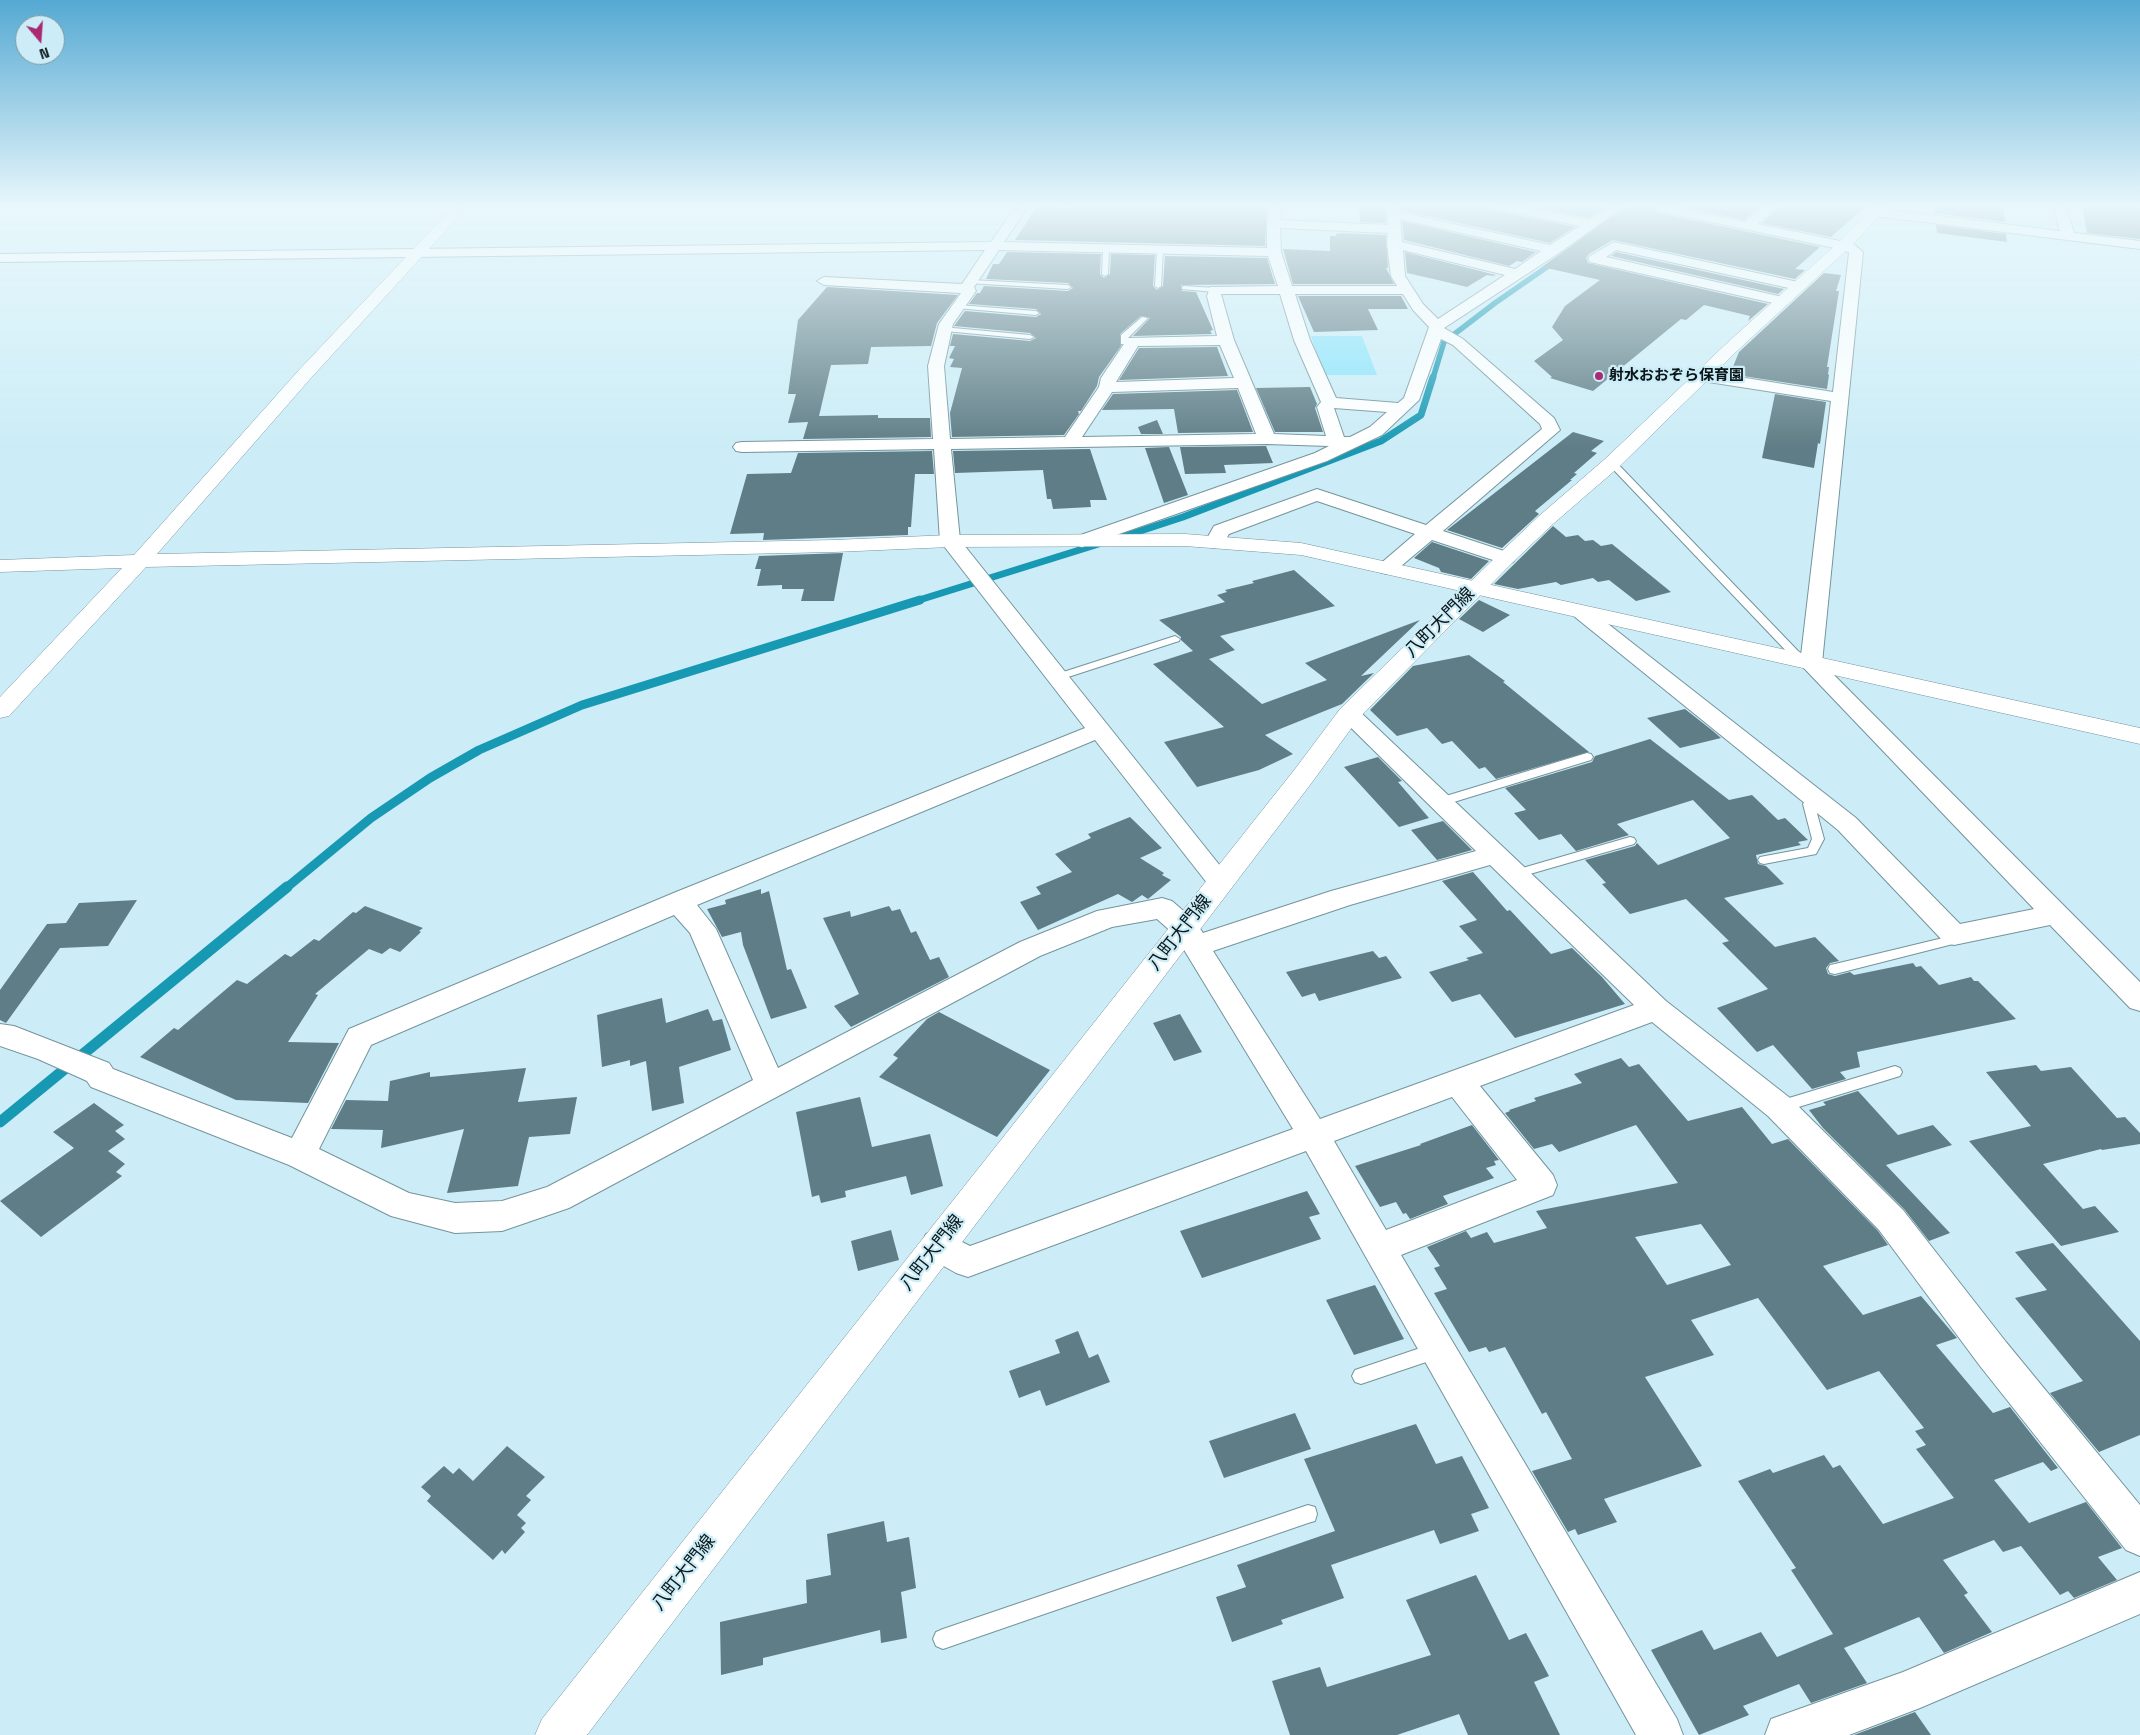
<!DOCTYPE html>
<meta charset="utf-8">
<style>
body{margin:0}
#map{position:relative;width:2140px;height:1735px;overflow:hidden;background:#ccedf7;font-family:"Space Grotesk",sans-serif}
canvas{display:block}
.north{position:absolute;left:15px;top:15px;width:50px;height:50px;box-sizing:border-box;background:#ccedf7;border:1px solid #7e979e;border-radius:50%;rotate:162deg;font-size:14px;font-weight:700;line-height:20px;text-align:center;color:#091518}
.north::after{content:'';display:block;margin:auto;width:18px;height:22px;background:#ab2873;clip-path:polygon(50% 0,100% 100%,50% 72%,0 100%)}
</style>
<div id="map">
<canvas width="2140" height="1735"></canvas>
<div class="north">N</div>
</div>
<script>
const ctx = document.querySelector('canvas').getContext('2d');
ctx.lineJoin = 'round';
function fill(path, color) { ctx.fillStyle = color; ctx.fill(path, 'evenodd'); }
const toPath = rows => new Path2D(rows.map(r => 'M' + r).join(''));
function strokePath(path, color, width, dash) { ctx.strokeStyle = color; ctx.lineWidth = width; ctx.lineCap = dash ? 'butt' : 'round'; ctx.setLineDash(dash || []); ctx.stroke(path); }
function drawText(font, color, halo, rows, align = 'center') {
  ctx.font = font + ' "Space Grotesk","Noto Sans JP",sans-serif'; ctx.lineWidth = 4.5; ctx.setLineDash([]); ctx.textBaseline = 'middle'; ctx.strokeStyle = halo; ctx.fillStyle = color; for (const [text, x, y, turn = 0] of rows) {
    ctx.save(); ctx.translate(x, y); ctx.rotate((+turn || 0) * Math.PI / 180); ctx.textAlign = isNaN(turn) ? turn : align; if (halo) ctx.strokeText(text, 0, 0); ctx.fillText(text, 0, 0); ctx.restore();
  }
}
fill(toPath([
 [1311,336,1362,336,1377,375,1324,375]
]), '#8ce4fb');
strokePath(toPath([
 [1433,378,1444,342,1495,303,1557,260]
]), '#1899b3', 5.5);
strokePath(toPath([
 [1119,538,1183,517,1381,441,1421,415,1433,377],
 [916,601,1105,542]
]), '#1899b3', 7);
strokePath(toPath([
 [286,888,371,818,430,778,479,750,582,705,920,600]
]), '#1899b3', 9);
strokePath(toPath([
 [0,1122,287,887]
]), '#1899b3', 11);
fill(toPath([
 [1074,205,1174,205,1228,207,1228,205,1267,206,1265,246,1015,240,1037,206,1071,208],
 [1359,205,1390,205,1385,209,1386,223,1360,222],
 [1398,205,1491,205,1495,210,1575,227,1550,243,1400,210],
 [1524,205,1609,205,1589,218],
 [1628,205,1657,205,1655,209,1659,213,1820,247,1795,269,1805,270,1795,279,1613,240,1589,254,1586,258,1588,263,1768,304,1748,321,1750,316,1704,305,1686,320,1681,319,1593,391,1550,378,1552,377,1534,361,1563,340,1552,327,1565,306,1600,280,1542,267],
 [1675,205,1762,205,1744,220],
 [1780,205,1867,205,1831,237,1762,223],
 [1933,205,2003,205,2005,222,1934,213],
 [2082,205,2140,205,2140,239,2087,233],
 [1402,221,1536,252,1522,262,1517,261,1509,266,1404,240],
 [1936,225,2006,234,2007,242,1937,233],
 [1341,233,1386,235,1388,268,1386,268,1394,284,1293,284,1283,249,1330,251,1330,236,1336,236,1336,234],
 [1007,252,1101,254,1100,274,1104,278,1110,274,1111,254,1155,255,1153,286,1157,290,1163,286,1165,256,1267,258,1275,284,1181,285,1182,291,1196,292,1213,330,1210,331,1212,334,1133,336,1150,318,1141,316,1120,334,1121,346,1099,377,1097,386,1081,411,1078,411,1079,414,1064,435,952,437,950,413,962,368,950,367,954,359,949,358,955,346,950,346,953,334,1030,341,1036,338,1030,333,954,326,965,311,1036,317,1041,314,1036,309,969,304,977,293,980,293,984,286,1068,291,1073,288,1068,283,986,279,993,264,999,264],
 [1405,252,1496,275,1493,276,1487,275,1467,287,1438,280,1407,273],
 [1616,252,1784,289,1778,294,1611,256],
 [1824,273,1841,275,1836,291,1839,291,1827,367,1829,367,1828,374,1829,375,1827,389,1730,374,1739,352],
 [827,287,958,295,937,323,931,346,871,347,868,364,831,365,819,416,878,415,878,418,930,418,931,437,803,439,808,422,788,423,796,394,788,394,798,320],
 [1298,296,1401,296,1408,309,1368,309,1378,330,1314,332],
 [1217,347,1228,376,1119,380,1139,348],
 [1310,387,1317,404,1315,408,1323,432,1275,432,1256,388],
 [1237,390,1253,432,1178,433,1174,409,1102,410,1113,394],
 [1775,394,1826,402,1820,444,1818,443,1814,468,1762,458],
 [1157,420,1163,434,1141,434,1138,427],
 [1573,432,1604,441,1591,451,1597,453,1574,473,1577,474,1570,480,1572,480,1535,511,1539,514,1502,548,1447,530],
 [1266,446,1273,463,1224,465,1226,473,1185,474,1180,447],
 [1169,447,1188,495,1164,503,1145,448],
 [1090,449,1107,500,1090,500,1091,507,1053,509,1051,499,1047,499,1043,470,955,473,953,451],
 [932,451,934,474,915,474,911,527,908,527,908,535,763,540,764,533,730,534,747,474,791,473,798,453],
 [1553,526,1566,537,1578,535,1585,541,1593,540,1601,546,1612,544,1671,592,1636,601,1609,580,1598,582,1593,578,1561,585,1556,582,1518,589,1494,584],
 [1432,542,1489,561,1471,579,1441,572,1439,568,1414,558],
 [843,553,834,601,801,601,804,589,782,589,782,585,757,586,761,569,755,569,759,556],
 [1294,570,1335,606,1220,636,1235,650,1209,659,1262,704,1327,680,1305,663,1420,620,1361,676,1374,673,1342,704,1265,735,1293,754,1259,770,1197,787,1164,742,1224,727,1153,664,1193,651,1181,640,1181,637,1159,620,1225,602,1217,595,1227,592,1225,590,1254,583,1252,581],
 [1479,600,1510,615,1483,632,1459,619],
 [1469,655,1505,681,1503,682,1589,752,1496,779,1485,767,1479,769,1452,741,1442,744,1427,728,1397,736,1370,710,1413,666],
 [1685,709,1713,731,1721,738,1680,748,1647,718],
 [1650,739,1729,800,1752,795,1778,820,1785,818,1808,840,1798,842,1801,845,1756,855,1758,864,1766,866,1784,884,1724,898,1775,947,1815,937,1839,961,1830,963,1826,968,1828,974,1835,976,1850,972,1854,975,1913,963,1916,967,1921,966,1939,985,1971,977,1974,981,1978,981,2016,1019,1857,1052,1860,1067,1840,1072,1846,1079,1812,1089,1773,1045,1757,1052,1717,1008,1768,989,1722,943,1729,941,1686,899,1630,914,1602,884,1606,883,1585,860,1635,846,1637,843,1658,865,1730,838,1693,800,1617,824,1629,835,1576,851,1561,834,1539,840,1514,813,1526,810,1505,788,1592,762,1595,756],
 [1378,757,1402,781,1398,782,1429,818,1399,827,1344,767],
 [1130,817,1162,848,1140,858,1164,873,1162,875,1171,880,1148,899,1142,895,1132,902,1118,894,1038,930,1020,902,1041,894,1036,887,1072,872,1055,854,1091,838,1088,834],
 [1443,821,1472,850,1437,860,1411,830],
 [1473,872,1507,911,1510,910,1551,954,1572,948,1602,977,1625,1004,1515,1038,1480,994,1452,1002,1429,972,1469,960,1466,958,1483,953,1459,926,1477,920,1442,881],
 [761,889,761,894,769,891,787,970,791,969,807,1008,771,1019,743,945,741,932,722,937,707,909,726,904,725,900],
 [137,900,108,946,60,948,6,1023,0,1020,0,990,47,924,66,923,79,903],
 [365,906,423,928,419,931,421,932,400,952,390,948,382,954,369,949,315,994,318,995,288,1042,339,1043,308,1103,236,1100,140,1057,174,1028,178,1030,237,980,247,984,285,954,291,957,314,939,319,941,353,912,356,913],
 [889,906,892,911,900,909,911,933,916,931,930,960,939,957,949,977,851,1027,834,1006,859,994,823,918,850,911,851,917],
 [1373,951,1379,958,1386,956,1402,978,1319,1001,1315,993,1302,997,1286,972],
 [662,998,666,1023,708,1009,713,1021,722,1019,731,1050,679,1067,684,1103,652,1111,646,1061,630,1066,630,1060,602,1067,597,1015],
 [939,1012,1050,1070,997,1137,879,1077,898,1058,893,1055,927,1019],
 [1180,1014,1202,1052,1174,1061,1153,1023],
 [1621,1058,1629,1067,1639,1064,1688,1121,1742,1107,1772,1144,1788,1139,1878,1231,1888,1245,1823,1266,1863,1315,1921,1296,1957,1338,1936,1345,1993,1413,2010,1407,2058,1468,2051,1471,2043,1462,1994,1480,2029,1523,2086,1502,2122,1548,2098,1557,2117,1580,2074,1598,2068,1591,2060,1595,2021,1546,2003,1552,1994,1540,1943,1560,1968,1593,1964,1595,1992,1632,1944,1653,1919,1617,1844,1648,1867,1683,1811,1703,1799,1684,1743,1706,1749,1715,1699,1735,1651,1650,1702,1630,1714,1650,1761,1632,1777,1657,1833,1634,1791,1570,1796,1568,1738,1481,1770,1469,1773,1473,1824,1455,1833,1468,1840,1465,1883,1524,1954,1498,1916,1449,1926,1445,1915,1431,1924,1428,1879,1371,1827,1390,1758,1298,1691,1320,1714,1355,1645,1377,1702,1466,1604,1499,1617,1522,1578,1535,1575,1529,1568,1532,1532,1471,1572,1459,1546,1412,1542,1414,1505,1347,1489,1352,1486,1347,1469,1352,1434,1293,1447,1289,1434,1268,1440,1266,1427,1247,1466,1231,1471,1238,1487,1232,1494,1243,1547,1228,1536,1211,1678,1183,1636,1125,1559,1152,1552,1144,1534,1149,1505,1113,1510,1111,1509,1110,1536,1101,1534,1098,1582,1083,1574,1074],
 [1701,1224,1731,1265,1667,1285,1635,1237],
 [2036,1065,2041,1071,2071,1067,2117,1118,2125,1117,2140,1133,2140,1144,2102,1150,2101,1149,2043,1164,2083,1209,2095,1206,2119,1232,2061,1246,1969,1141,2031,1126,1986,1072],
 [526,1068,518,1102,577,1097,570,1134,529,1137,518,1186,447,1193,464,1129,381,1148,383,1130,331,1129,346,1100,388,1101,390,1081,430,1072,430,1077],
 [1858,1091,1898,1135,1933,1125,1952,1145,1886,1165,1950,1233,1929,1241,1904,1209,1823,1128,1809,1110,1826,1105,1823,1102],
 [860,1097,872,1147,930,1134,943,1186,911,1195,906,1176,845,1191,846,1197,821,1203,819,1195,812,1197,796,1112],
 [94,1103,124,1125,115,1131,125,1139,108,1151,125,1164,116,1172,122,1176,41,1237,0,1201,74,1148,53,1132],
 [1472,1125,1499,1160,1494,1161,1496,1165,1486,1168,1494,1178,1443,1196,1448,1204,1410,1219,1406,1213,1403,1214,1396,1202,1380,1207,1355,1166,1421,1145,1420,1144],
 [1307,1191,1320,1214,1309,1217,1321,1239,1202,1278,1180,1231],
 [891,1230,899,1260,858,1271,851,1241],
 [2053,1243,2140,1341,2140,1435,2099,1452,2050,1393,2083,1381,2015,1298,2047,1290,2015,1252],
 [1375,1285,1404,1339,1354,1355,1326,1300],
 [1078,1331,1089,1358,1098,1354,1110,1382,1046,1406,1040,1390,1019,1398,1009,1371,1060,1353,1055,1340],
 [1295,1413,1311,1449,1224,1478,1209,1441],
 [1416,1424,1436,1464,1462,1456,1489,1508,1471,1514,1479,1531,1440,1544,1434,1530,1331,1565,1344,1598,1281,1620,1283,1624,1232,1642,1216,1597,1246,1587,1237,1565,1335,1531,1304,1459],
 [507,1446,545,1477,526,1496,531,1500,517,1515,526,1523,521,1528,525,1532,505,1554,502,1550,493,1560,427,1501,431,1496,421,1487,444,1466,453,1474,459,1468,473,1481],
 [884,1521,887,1542,909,1537,916,1588,901,1592,907,1638,881,1643,880,1630,763,1658,763,1665,721,1675,720,1622,807,1603,806,1580,831,1575,827,1534],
 [1476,1575,1509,1640,1526,1633,1549,1676,1534,1682,1560,1735,1468,1735,1459,1714,1397,1735,1290,1735,1272,1681,1320,1667,1327,1687,1431,1655,1406,1600],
 [1915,1712,1931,1735,1854,1735]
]), '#5f7d86');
const service = toPath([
 [1106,248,1109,250,1108,274,1105,276,1102,274,1103,250,1106,248],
 [1160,249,1163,251,1161,286,1158,288,1155,286,1157,251,1160,249],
 [970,280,1068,285,1071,287,1068,289,968,283,967,282,970,280],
 [1184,286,1215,288,1218,290,1215,292,1182,289,1182,287,1184,286],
 [958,305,1036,311,1039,313,1036,315,956,308,955,307,958,305],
 [1142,317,1148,318,1128,338,1128,340,1134,341,1134,345,1121,344,1121,335,1142,317],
 [942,327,1030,335,1034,337,1030,339,945,331,942,331,942,327],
 [1609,461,1615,461,1798,651,1810,659,1811,661,1810,663,1802,663,1790,655,1609,465,1609,461],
 [1175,636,1180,639,1179,641,1062,679,1054,679,1053,677,1054,675,1175,636],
 [1587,753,1591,754,1593,757,1591,760,1444,805,1436,805,1434,802,1436,799,1587,753],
 [1818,796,1824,800,1815,806,1824,839,1816,854,1764,864,1760,863,1758,860,1760,857,1808,848,1812,839,1803,804,1805,801,1818,796],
 [1630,837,1634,838,1636,841,1634,844,1516,878,1510,874,1512,871,1630,837],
 [1954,930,1959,932,1961,935,1957,943,1835,974,1830,973,1828,969,1830,965,1835,964,1947,937,1949,932,1954,930],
 [1895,1066,1900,1068,1902,1072,1900,1076,1779,1113,1774,1111,1772,1107,1774,1103,1779,1101,1895,1066],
 [1438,1342,1444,1344,1447,1350,1444,1356,1361,1384,1355,1382,1352,1376,1355,1370,1438,1342],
 [1308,1505,1315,1507,1317,1514,1315,1521,1308,1523,943,1649,936,1646,933,1639,936,1632,943,1629,1308,1505]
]);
const minor = toPath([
 [1017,205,1029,205,1004,242,1267,248,1267,224,1270,205,1282,205,1280,220,1388,225,1387,209,1393,205,1397,206,1399,212,1550,245,1580,226,1499,209,1495,208,1493,205,1516,205,1589,220,1612,205,1626,205,1559,253,1444,328,1463,339,1554,418,1560,430,1443,531,1513,554,1516,558,1513,562,1506,564,1499,562,1432,540,1394,572,1387,574,1380,572,1377,568,1380,564,1415,534,1317,501,1229,534,1222,546,1215,548,1208,546,1205,542,1214,526,1317,489,1426,525,1542,429,1540,424,1453,345,1441,339,1419,400,1382,435,1327,461,1082,547,1075,545,1072,541,1075,537,1315,453,1329,446,1267,444,951,449,960,540,1233,882,1229,888,1220,891,1211,888,1095,740,697,905,716,929,778,1068,1020,942,1097,911,1162,898,1172,901,1195,921,1203,933,1331,891,1476,851,1337,714,1341,709,1349,707,1357,709,1666,1001,1790,1098,1903,1210,2006,1342,2140,1505,2140,1556,2126,1550,1980,1366,1879,1230,1768,1116,1652,1022,1480,1086,1553,1175,1557,1185,1553,1195,1401,1255,1677,1719,1683,1735,1636,1735,1306,1151,968,1277,956,1273,926,1256,921,1245,926,1234,938,1230,970,1246,1293,1129,1175,935,1157,919,1112,927,1040,956,569,1208,502,1231,455,1233,391,1216,289,1165,91,1087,87,1081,38,1059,0,1046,0,1024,14,1026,109,1063,113,1069,292,1138,349,1029,676,892,1085,728,940,541,934,449,742,452,736,451,733,447,736,443,742,442,933,439,928,366,939,324,961,293,824,285,817,281,824,277,962,284,985,250,0,262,0,254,991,242,1017,205],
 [1400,219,1541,251,1515,269,1402,242,1400,219],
 [1280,228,1388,233,1387,244,1391,276,1397,286,1292,286,1281,252,1280,228],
 [999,250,1268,256,1278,286,1210,287,1207,296,1217,336,1128,338,1101,378,1099,387,1065,437,950,439,944,366,953,324,976,291,974,287,999,250],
 [1403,250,1505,275,1438,319,1423,304,1405,276,1403,250],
 [1221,294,1280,294,1294,340,1321,402,1317,407,1326,436,1274,434,1234,340,1221,294],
 [1295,294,1403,294,1413,310,1429,327,1404,398,1398,403,1336,398,1310,340,1295,294],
 [1220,345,1234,378,1116,382,1138,346,1220,345],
 [1238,388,1256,434,1082,437,1112,392,1238,388],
 [1334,408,1387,412,1370,427,1350,437,1344,437,1334,408],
 [1490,865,1634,1005,1320,1119,1213,951,1350,905,1490,865],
 [674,915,690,933,753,1080,547,1187,502,1201,455,1203,409,1193,319,1149,371,1045,674,915],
 [1452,1097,1517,1180,1386,1230,1334,1141,1452,1097],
 [1659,205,1673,205,1672,206,1745,222,1765,205,1778,205,1758,224,1840,241,1850,241,1863,252,1822,663,2140,982,2140,1011,2130,1008,2050,925,1954,945,1944,942,1838,830,1575,617,1572,613,1575,609,1582,607,1589,609,1856,818,1960,924,2034,909,1800,664,1831,401,1702,381,1696,379,1694,376,1696,373,1702,371,1833,392,1849,253,1844,250,1659,211,1657,208,1659,205],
 [2053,205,2065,205,2074,233,2140,241,2140,249,1875,216,1869,212,1875,208,2060,231,2053,205],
 [1614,242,1798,282,1803,283,1805,286,1803,289,1798,290,1616,250,1606,257,1787,298,1789,301,1787,304,1782,305,1590,262,1588,259,1590,256,1614,242],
 [2140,1572,2140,1614,1920,1708,1849,1735,1765,1735,1771,1719,1903,1672,2140,1572]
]);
const tertiary = toPath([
 [455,205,469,205,311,378,157,554,834,540,950,535,1185,534,1301,543,2140,728,2140,744,1301,555,1185,546,950,547,834,552,146,567,9,716,0,718,0,697,122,568,0,572,0,560,134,555,299,370,455,205]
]);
const secondary = toPath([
 [1876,205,1890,205,1850,247,1738,350,1619,467,1553,524,1513,562,1358,719,1313,781,587,1735,535,1735,542,1719,1295,769,1340,709,1499,554,1539,516,1605,459,1726,344,1840,241,1876,205]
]);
strokePath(service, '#74949c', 2);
strokePath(minor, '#74949c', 2);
strokePath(tertiary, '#74949c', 1);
strokePath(secondary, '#74949c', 1);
fill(service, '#fff');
fill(minor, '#fff');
fill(tertiary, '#fff');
fill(secondary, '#fff');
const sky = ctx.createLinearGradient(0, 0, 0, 448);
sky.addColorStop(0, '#55a9d3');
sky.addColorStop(0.46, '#e8f7fb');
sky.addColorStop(1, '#e8f7fb00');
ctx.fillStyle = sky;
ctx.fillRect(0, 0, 2140, 448);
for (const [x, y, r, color] of [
 [1599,376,5,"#ab2873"]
]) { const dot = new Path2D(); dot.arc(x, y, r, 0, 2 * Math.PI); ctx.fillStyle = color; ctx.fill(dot); strokePath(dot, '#ccedf7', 2); }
drawText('bold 15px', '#091518', '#ccedf7', [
 ["射水おおぞら保育園",1609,376]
], 'left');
drawText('18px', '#091518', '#ccedf7', [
 ["八町大門線",1440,623,-45],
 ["八町大門線",1180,933,-52],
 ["八町大門線",932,1253,-52],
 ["八町大門線",684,1573,-52]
]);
</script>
